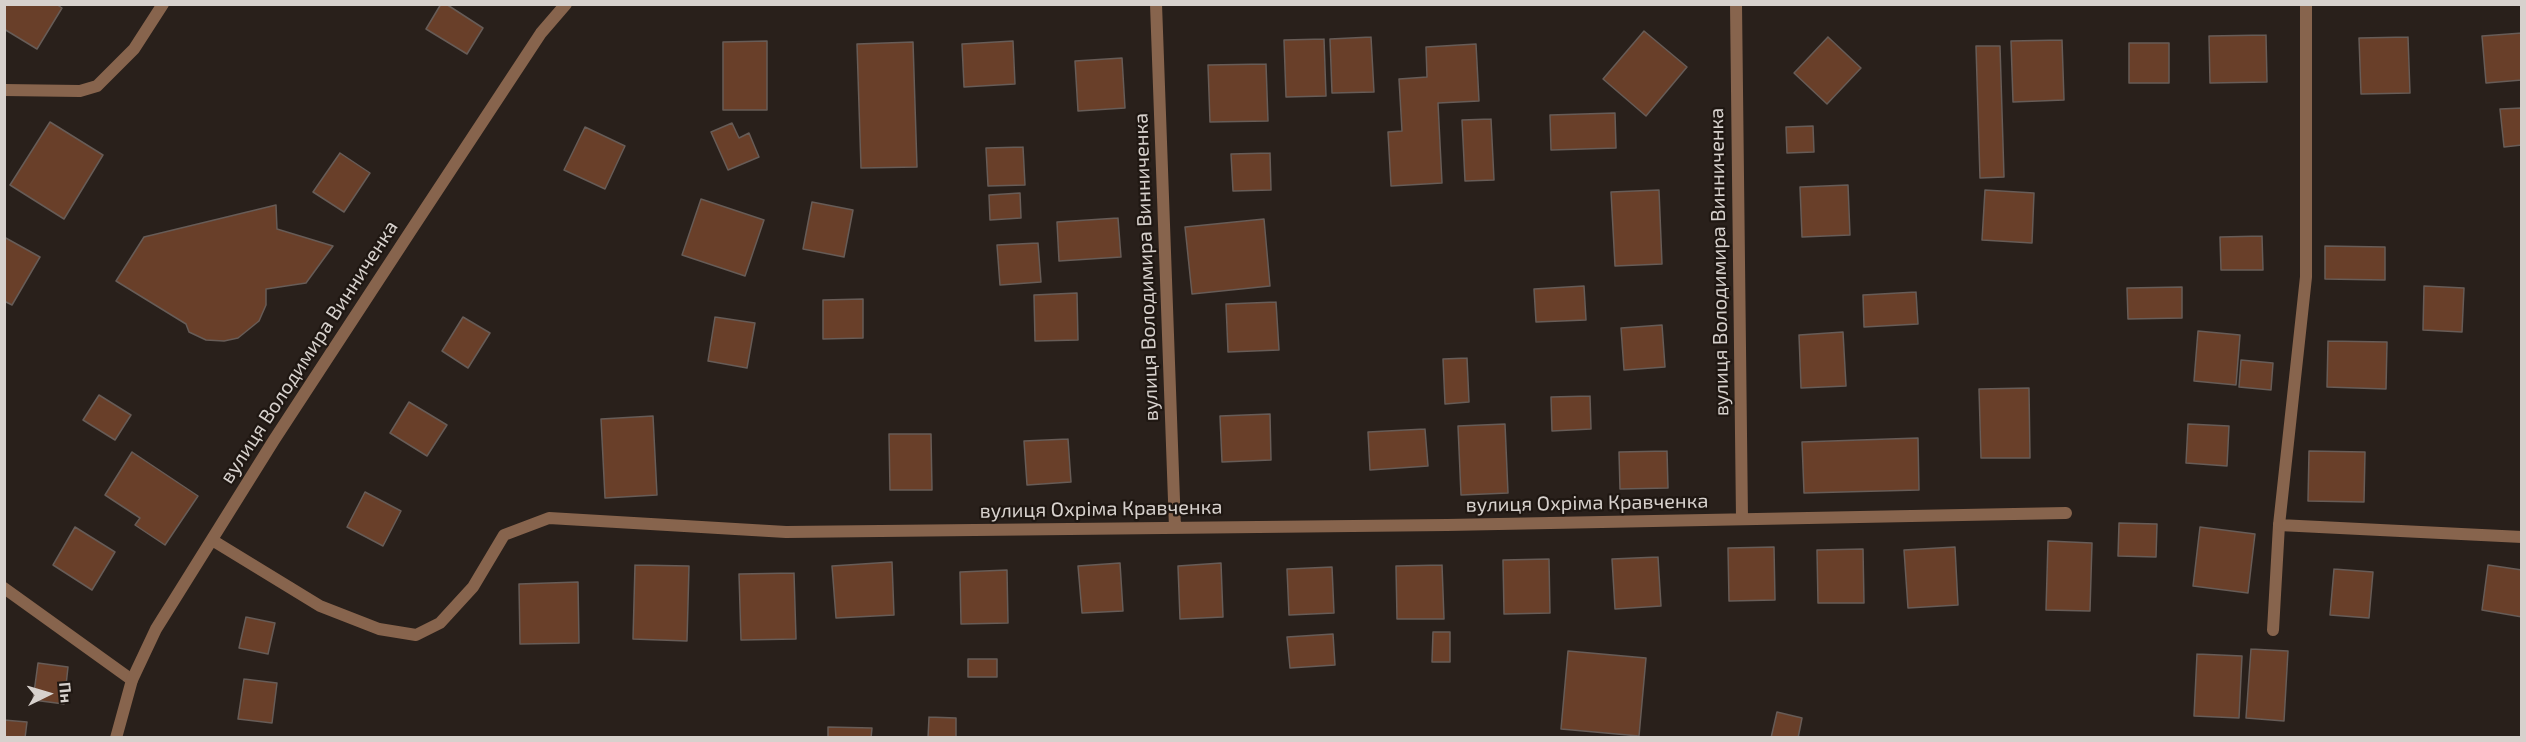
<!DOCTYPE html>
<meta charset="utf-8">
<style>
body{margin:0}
#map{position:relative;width:2526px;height:742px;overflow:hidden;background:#29201b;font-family:"Exo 2",sans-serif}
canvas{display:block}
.frame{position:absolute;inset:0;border:6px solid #d7d1cd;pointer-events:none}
.north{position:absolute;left:18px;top:664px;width:60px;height:60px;-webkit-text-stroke:4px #1f1712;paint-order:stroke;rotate:85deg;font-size:16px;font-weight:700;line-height:24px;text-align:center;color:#d7d1cd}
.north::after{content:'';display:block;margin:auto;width:21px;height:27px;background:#d7d1cd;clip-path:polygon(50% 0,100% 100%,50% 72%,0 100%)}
</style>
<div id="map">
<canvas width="2526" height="742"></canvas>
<div class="frame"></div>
<div class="north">Пн</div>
</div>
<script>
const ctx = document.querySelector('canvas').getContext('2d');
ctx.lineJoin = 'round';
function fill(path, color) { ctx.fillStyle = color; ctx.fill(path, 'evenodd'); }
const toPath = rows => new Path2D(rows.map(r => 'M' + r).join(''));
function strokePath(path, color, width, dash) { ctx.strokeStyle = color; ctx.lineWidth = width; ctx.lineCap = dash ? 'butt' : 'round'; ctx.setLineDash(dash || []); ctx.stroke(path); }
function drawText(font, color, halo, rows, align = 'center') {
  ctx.font = font + ' "Exo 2",sans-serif'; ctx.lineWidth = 4.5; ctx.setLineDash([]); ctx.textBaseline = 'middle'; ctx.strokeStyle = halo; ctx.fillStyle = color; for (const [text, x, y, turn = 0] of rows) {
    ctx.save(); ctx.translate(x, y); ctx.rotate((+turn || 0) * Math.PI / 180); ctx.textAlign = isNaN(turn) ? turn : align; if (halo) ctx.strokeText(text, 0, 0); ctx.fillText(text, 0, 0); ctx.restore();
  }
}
const building = toPath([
 [4,4,56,4,62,8,37,49,4,29,4,4],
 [441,4,446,4,483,28,467,54,426,29,441,4],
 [1644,31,1687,67,1646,116,1603,79,1644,31],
 [2522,33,2522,80,2486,83,2482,36,2522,33],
 [2266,35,2267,82,2210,83,2209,36,2266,35],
 [1371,37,1374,92,1332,93,1330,39,1371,37],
 [1828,37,1861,68,1827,104,1794,73,1828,37],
 [2408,37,2410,93,2361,94,2359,38,2408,37],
 [1324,39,1326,96,1286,97,1284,40,1324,39],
 [2062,40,2064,100,2013,102,2011,41,2062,40],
 [767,41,767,110,723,110,723,42,767,41],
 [1013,41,1015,84,964,87,962,44,1013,41],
 [913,42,917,167,861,168,857,44,913,42],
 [2129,43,2169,43,2169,83,2129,83,2129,43],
 [1476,44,1479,101,1438,103,1442,183,1391,186,1388,132,1402,131,1399,79,1427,77,1426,47,1476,44],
 [1976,46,2000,46,2004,177,1980,178,1976,46],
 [1122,58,1125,108,1078,111,1075,61,1122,58],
 [1266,64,1268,121,1210,122,1208,65,1266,64],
 [2522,108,2522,145,2504,147,2500,109,2522,108],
 [1615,113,1616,148,1551,150,1550,115,1615,113],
 [1491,119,1494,180,1465,181,1462,120,1491,119],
 [50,122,103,155,64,219,10,185,50,122],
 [732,123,739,138,749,133,759,157,728,170,711,132,732,123],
 [1813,126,1814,152,1787,153,1786,127,1813,126],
 [585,127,625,146,605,189,564,170,585,127],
 [1023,147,1025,185,988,186,986,148,1023,147],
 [340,153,370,173,344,212,313,192,340,153],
 [1270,153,1271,190,1233,191,1231,154,1270,153],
 [1848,185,1850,235,1802,237,1800,187,1848,185],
 [1659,190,1662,264,1615,266,1611,192,1659,190],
 [1985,190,2034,193,2032,243,1982,240,1985,190],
 [1020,193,1021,218,990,220,989,195,1020,193],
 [701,199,764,220,745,276,682,255,701,199],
 [812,202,853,210,844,257,803,249,812,202],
 [276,205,277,229,333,246,306,283,266,289,266,305,259,321,238,338,224,341,206,340,189,332,186,324,116,281,144,237,276,205],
 [1118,218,1121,257,1059,261,1057,222,1118,218],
 [1264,219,1270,286,1192,294,1185,227,1264,219],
 [2262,236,2263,270,2221,270,2220,237,2262,236],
 [4,237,40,257,12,305,4,301,4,237],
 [1038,243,1041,282,1000,285,997,245,1038,243],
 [2325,246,2385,247,2385,280,2325,279,2325,246],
 [1584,286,1586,320,1536,322,1534,289,1584,286],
 [2424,286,2464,288,2462,332,2423,330,2424,286],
 [2182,287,2182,318,2128,319,2127,288,2182,287],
 [1916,292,1918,324,1864,327,1863,295,1916,292],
 [1077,293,1078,340,1035,341,1034,295,1077,293],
 [863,299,863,338,823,339,823,300,863,299],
 [1276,302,1279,350,1228,352,1226,304,1276,302],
 [463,317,490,333,468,368,442,351,463,317],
 [715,317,755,323,747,368,708,361,715,317],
 [1662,325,1665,367,1624,370,1621,328,1662,325],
 [2198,331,2240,335,2236,385,2194,381,2198,331],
 [1843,332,1846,386,1801,388,1799,335,1843,332],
 [2328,341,2387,342,2386,389,2327,387,2328,341],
 [1467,358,1469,402,1445,404,1443,359,1467,358],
 [2241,360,2273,363,2271,390,2239,387,2241,360],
 [2029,388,2030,458,1981,458,1979,389,2029,388],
 [99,395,131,415,115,440,83,420,99,395],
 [1590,396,1591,429,1552,431,1551,397,1590,396],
 [409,402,447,425,427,456,390,433,409,402],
 [1270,414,1271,460,1222,462,1220,416,1270,414],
 [653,416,657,495,605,498,601,419,653,416],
 [1505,424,1508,493,1461,495,1458,426,1505,424],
 [2188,424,2229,426,2227,466,2186,463,2188,424],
 [1425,429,1428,466,1370,470,1368,432,1425,429],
 [889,434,931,434,932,490,890,490,889,434],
 [1918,438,1919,490,1804,493,1802,442,1918,438],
 [1068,439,1071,482,1027,485,1024,441,1068,439],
 [1667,451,1668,488,1620,489,1619,452,1667,451],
 [2309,451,2365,452,2364,502,2308,501,2309,451],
 [132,452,198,496,165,545,135,525,140,518,105,495,132,452],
 [365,492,401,511,383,546,347,527,365,492],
 [2119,523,2157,524,2156,557,2118,556,2119,523],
 [75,527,115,552,92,590,53,565,75,527],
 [2200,527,2255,534,2248,593,2193,586,2200,527],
 [2048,541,2092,543,2090,611,2046,610,2048,541],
 [1774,547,1775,600,1729,601,1728,548,1774,547],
 [1955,547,1958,605,1908,608,1904,550,1955,547],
 [1863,549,1864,603,1818,603,1817,550,1863,549],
 [1658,557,1661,606,1615,609,1612,559,1658,557],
 [1549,559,1550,613,1504,614,1503,560,1549,559],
 [892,562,894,615,836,618,832,566,892,562],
 [1120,563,1123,611,1082,613,1078,566,1120,563],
 [1221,563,1223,617,1180,619,1178,566,1221,563],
 [635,565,689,566,687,641,633,639,635,565],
 [1442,565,1444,619,1397,619,1396,566,1442,565],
 [2488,565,2522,570,2522,617,2482,610,2488,565],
 [1332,567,1334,613,1289,615,1287,569,1332,567],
 [2334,569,2373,572,2369,618,2330,615,2334,569],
 [1007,570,1008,623,961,624,960,572,1007,570],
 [794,573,796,639,741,640,739,574,794,573],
 [578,582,579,643,520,644,519,584,578,582],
 [246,617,275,623,268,654,239,648,246,617],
 [1433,632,1450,632,1450,662,1432,662,1433,632],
 [1333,634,1335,665,1290,668,1287,637,1333,634],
 [2251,649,2288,651,2284,721,2246,718,2251,649],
 [1568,651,1646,658,1639,736,1561,729,1568,651],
 [2197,654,2242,656,2239,718,2194,716,2197,654],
 [968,659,997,659,997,677,968,677,968,659],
 [38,663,68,667,64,704,33,700,38,663],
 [244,679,277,683,272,723,238,719,244,679],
 [1777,712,1802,718,1798,738,1771,738,1777,712],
 [929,717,956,718,956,738,928,738,929,717],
 [4,720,27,722,25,738,4,738,4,720],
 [828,727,872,728,871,738,828,738,828,727]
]);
fill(building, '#693f29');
strokePath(building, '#675c57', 1.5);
strokePath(toPath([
 [4,588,132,680],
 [2273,630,2279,525]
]), '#87644d', 12);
strokePath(toPath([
 [1156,4,1175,528],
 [1736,4,1742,519],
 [2306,4,2306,277,2279,525,2522,537],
 [4,90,80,91,97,86,134,49,163,4],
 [212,540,320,606,379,629,416,635,440,623,473,587,504,535,549,518,786,532,1447,525,2066,513],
 [116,738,132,680,156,629,274,440,410,232,541,33,566,4]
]), '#87644d', 12);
drawText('20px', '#d7d1cd', '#1f1712', [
 ["вулиця Володимира Винниченка",1719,262,-91],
 ["вулиця Володимира Винниченка",1146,267,-92],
 ["вулиця Володимира Винниченка",309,352,-57],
 ["вулиця Охріма Кравченка",1587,503,-1],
 ["вулиця Охріма Кравченка",1101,509,-1]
]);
</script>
